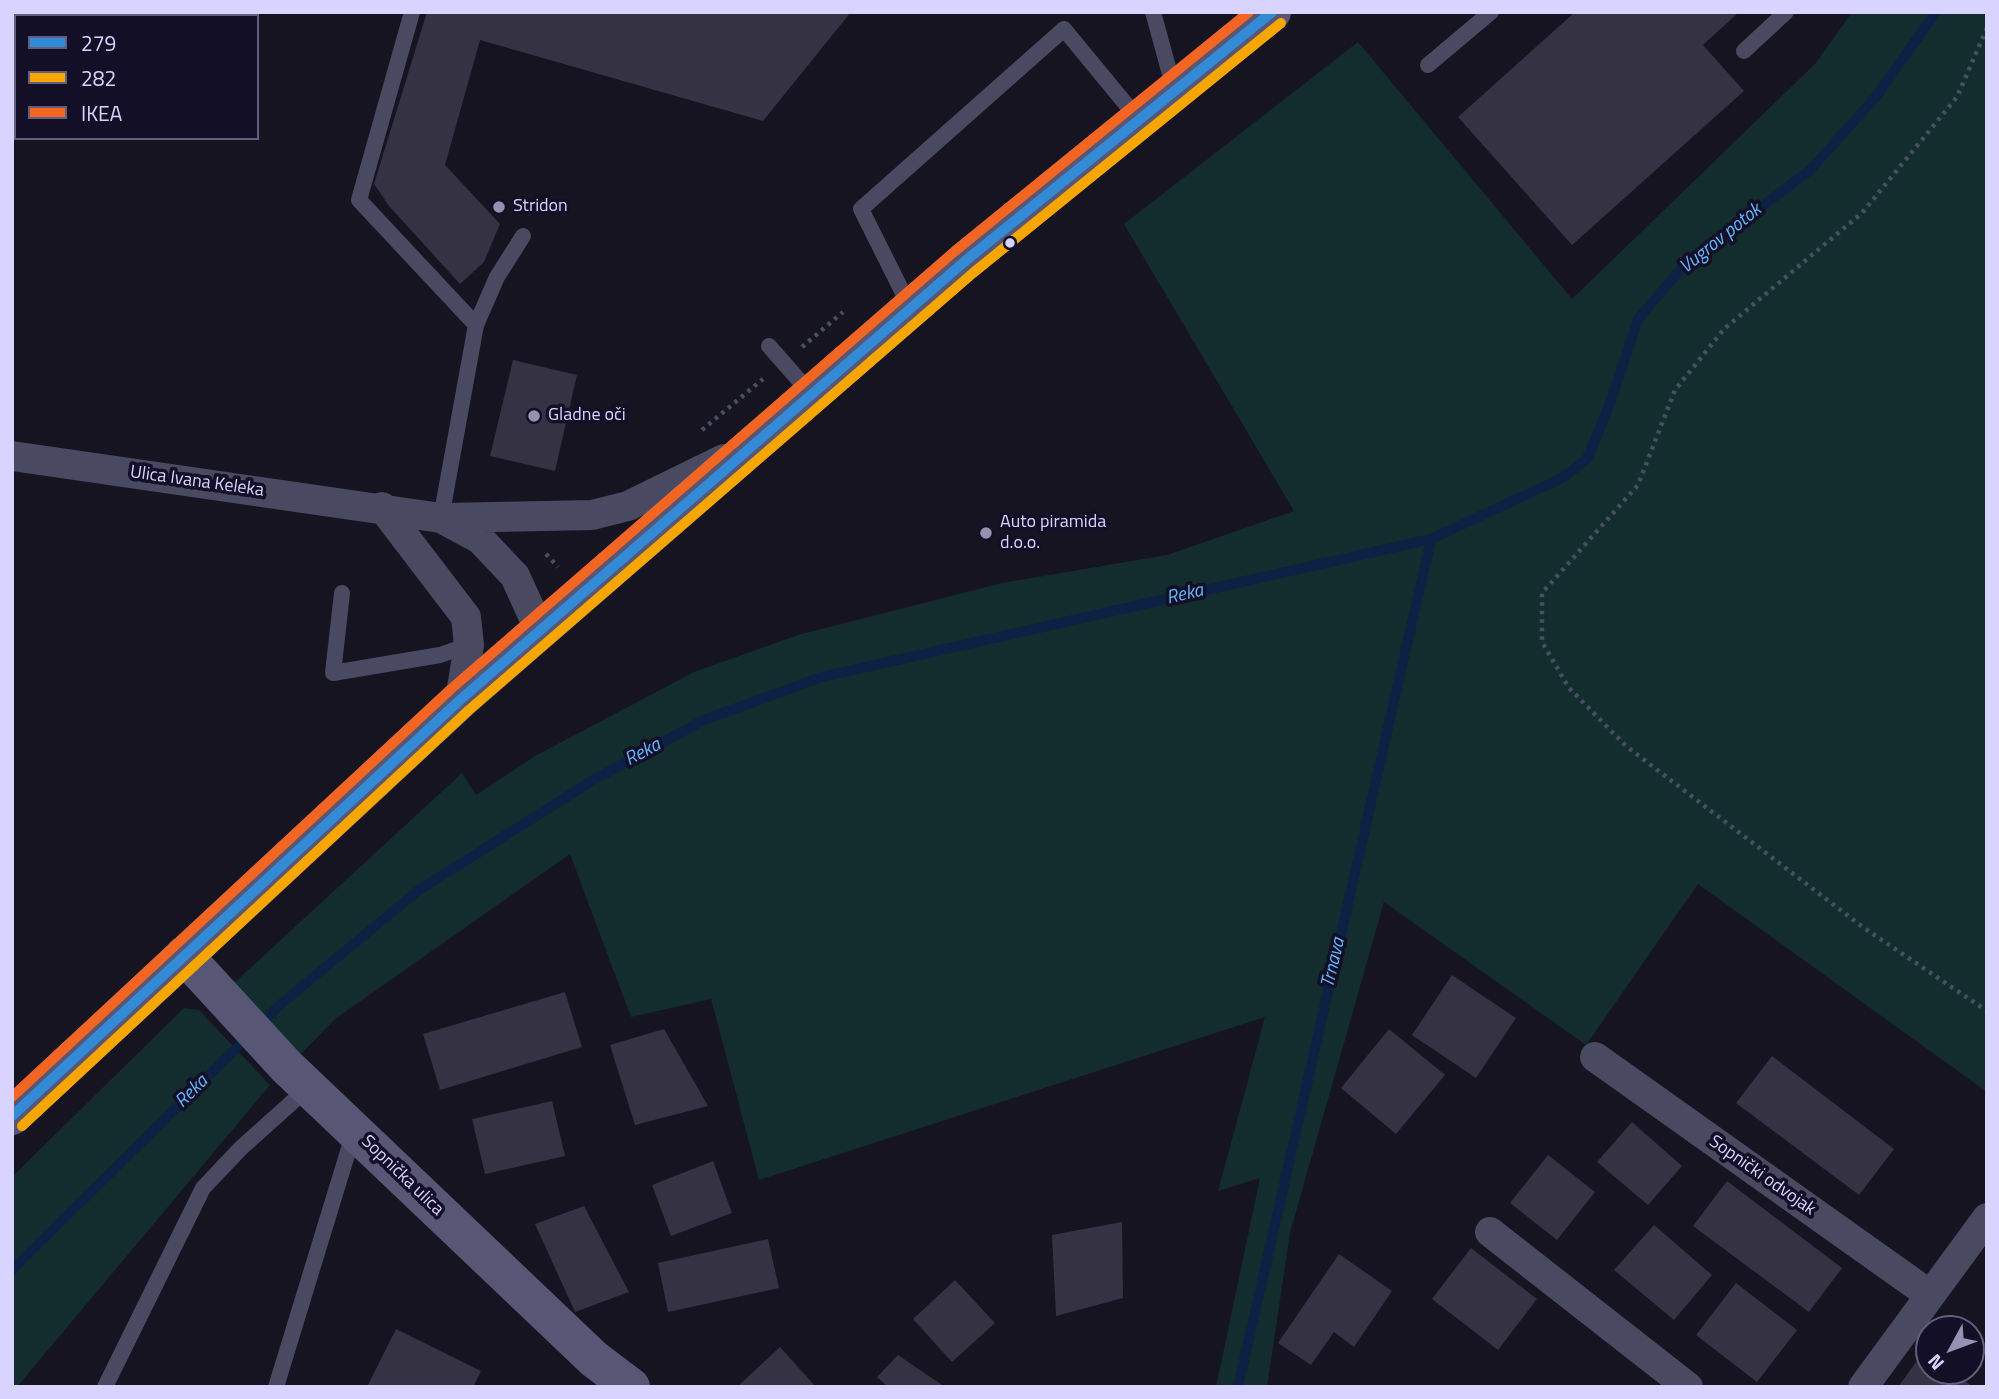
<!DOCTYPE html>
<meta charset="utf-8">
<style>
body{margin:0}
#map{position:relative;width:1999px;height:1399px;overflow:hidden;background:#161421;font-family:"Titillium Web",sans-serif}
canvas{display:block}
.frame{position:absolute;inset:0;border:14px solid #d9d4ff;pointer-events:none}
.legend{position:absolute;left:14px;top:14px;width:245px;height:126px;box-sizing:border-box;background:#130f26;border:2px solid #625e7d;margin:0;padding:9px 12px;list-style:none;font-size:21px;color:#d9d4ff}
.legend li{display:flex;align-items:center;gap:14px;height:35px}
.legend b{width:35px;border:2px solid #625e7d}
.north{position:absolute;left:1915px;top:1315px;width:70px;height:70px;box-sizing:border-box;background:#130f26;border:2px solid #625e7d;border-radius:50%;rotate:229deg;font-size:19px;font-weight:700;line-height:28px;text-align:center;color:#d9d4ff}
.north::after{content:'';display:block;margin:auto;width:24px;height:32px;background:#9591b1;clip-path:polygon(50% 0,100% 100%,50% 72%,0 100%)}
</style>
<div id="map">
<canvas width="1999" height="1399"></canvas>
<div class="frame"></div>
<ul class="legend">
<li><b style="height:9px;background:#338bd7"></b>279</li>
<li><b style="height:9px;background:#f7a600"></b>282</li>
<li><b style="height:9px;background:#f26522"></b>IKEA</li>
</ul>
<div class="north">N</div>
</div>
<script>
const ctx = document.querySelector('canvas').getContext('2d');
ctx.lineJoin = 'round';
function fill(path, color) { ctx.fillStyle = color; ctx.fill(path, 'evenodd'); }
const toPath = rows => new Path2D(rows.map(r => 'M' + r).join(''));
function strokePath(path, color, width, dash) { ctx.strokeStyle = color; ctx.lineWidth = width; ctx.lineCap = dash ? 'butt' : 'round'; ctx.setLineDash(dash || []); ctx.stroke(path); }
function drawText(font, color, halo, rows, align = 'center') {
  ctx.font = font + ' "Titillium Web",sans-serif'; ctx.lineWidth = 7; ctx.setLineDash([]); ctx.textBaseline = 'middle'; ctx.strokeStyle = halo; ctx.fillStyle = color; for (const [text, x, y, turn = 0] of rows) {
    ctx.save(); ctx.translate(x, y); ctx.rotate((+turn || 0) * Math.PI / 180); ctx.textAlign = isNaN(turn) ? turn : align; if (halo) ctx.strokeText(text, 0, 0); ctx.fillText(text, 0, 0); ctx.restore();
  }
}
fill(toPath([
 [1852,12,1987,12,1987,1092,1698,884,1586,1045,1384,902,1290,1233,1267,1387,1216,1387,1260,1178,1218,1191,1265,1017,759,1180,711,999,631,1017,570,854,335,1019,300,1055,234,983,462,773,476,795,535,756,694,672,798,635,1002,583,1167,555,1294,511,1124,224,1358,42,1572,299,1816,63],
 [184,1008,199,1010,270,1085,17,1387,12,1387,12,1177]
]), '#132c2d');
strokePath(toPath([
 [12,1270,282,1003,419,890,595,779,704,720,822,677,1431,539,1562,478,1587,459,1611,401,1638,319,1686,263,1809,171,1875,98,1936,12],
 [1238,1387,1431,539]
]), '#0d2144', 10);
fill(toPath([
 [427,12,851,12,763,121,480,40,445,165,500,224,484,262,460,284,389,206,374,184],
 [1575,12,1739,12,1703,45,1744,91,1572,245,1458,117],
 [513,360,577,375,555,471,490,456],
 [1452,975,1516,1018,1476,1078,1412,1035],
 [565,992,582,1047,440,1090,423,1034],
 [664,1029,708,1106,635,1125,610,1045],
 [1389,1029,1445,1075,1396,1134,1341,1088],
 [1772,1056,1894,1149,1859,1195,1736,1103],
 [552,1101,565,1156,485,1174,472,1119],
 [1632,1122,1682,1166,1648,1205,1597,1162],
 [1548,1155,1595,1192,1557,1240,1510,1203],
 [713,1161,732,1213,671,1236,652,1185],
 [1727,1181,1842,1268,1809,1312,1693,1226],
 [584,1206,629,1292,575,1312,535,1224],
 [1122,1222,1123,1298,1056,1316,1052,1235],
 [1654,1225,1712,1275,1674,1320,1614,1270],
 [768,1239,779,1288,668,1312,658,1263],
 [1471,1248,1537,1299,1498,1350,1432,1299],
 [1339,1254,1392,1291,1354,1347,1334,1332,1311,1365,1278,1343],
 [955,1280,995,1323,952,1362,913,1319],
 [1736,1283,1797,1330,1757,1382,1696,1335],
 [396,1329,481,1371,473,1387,367,1387],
 [780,1347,816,1387,737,1387],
 [1924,1351,1929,1354,1929,1371,1952,1371,1973,1387,1898,1387],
 [898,1355,945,1387,888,1387,877,1377]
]), '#343243');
strokePath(toPath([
 [1987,28,1957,97,1862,213,1724,329,1675,390,1638,485,1542,593,1542,642,1569,688,1626,746,1864,928,1987,1011],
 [802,347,843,312],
 [702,430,763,379],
 [546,554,558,567]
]), '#44505f', 4.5, [3.5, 5]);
strokePath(toPath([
 [412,12,359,200,476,325,441,518],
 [1153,12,1174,89],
 [1744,51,1786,12],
 [1428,65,1491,12],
 [910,307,861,209,1064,29,1139,120],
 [476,325,497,277,523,236],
 [769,346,812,395],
 [342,593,333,673,440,655,469,645],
 [105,1387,203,1188,241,1148,309,1087],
 [276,1387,354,1132]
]), '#4a4962', 16);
strokePath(toPath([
 [12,456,441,518,480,539,515,576,540,631],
 [382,507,466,617,469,645,460,700],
 [446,518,592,515,628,506,724,459],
 [1595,1057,1930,1295],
 [1490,1232,1688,1387],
 [1863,1387,1987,1218]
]), '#4a4962', 30);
strokePath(toPath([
 [184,955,286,1066,594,1359,631,1387],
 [12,1116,460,700,964,262,1272,12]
]), '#575674', 38);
strokePath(toPath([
 [12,1116,460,700,964,262,1272,12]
]), '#338bd7', 10);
strokePath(toPath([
 [22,1126,469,710,973,273,1281,23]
]), '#f7a600', 10);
strokePath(toPath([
 [12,1097,451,689,955,251,1249,12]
]), '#f26522', 10);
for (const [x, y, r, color] of [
 [499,207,7,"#9591b1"],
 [1010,243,6,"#d9d4ff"],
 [534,416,7,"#9591b1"],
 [986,533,7,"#9591b1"]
]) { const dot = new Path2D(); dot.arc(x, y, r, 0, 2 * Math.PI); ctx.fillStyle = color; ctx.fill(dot); strokePath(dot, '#130f26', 2.5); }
drawText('18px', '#d9d4ff', '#130f26', [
 ["Stridon",513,207],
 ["Gladne oči",548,416],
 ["Auto piramida",1000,523],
 ["d.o.o.",1000,544]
], 'left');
drawText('18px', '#d9d4ff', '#130f26', [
 ["Ulica Ivana Keleka",197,482,8],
 ["Sopnička ulica",402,1176,44],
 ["Sopnički odvojak",1762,1176,35]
]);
drawText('italic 19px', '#62b6ff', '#130f26', [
 ["Vugrov potok",1721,239,-39],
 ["Reka",1185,595,-13],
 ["Reka",643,753,-28],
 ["Trnava",1334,963,-77],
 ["Reka",192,1092,-45]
]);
</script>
